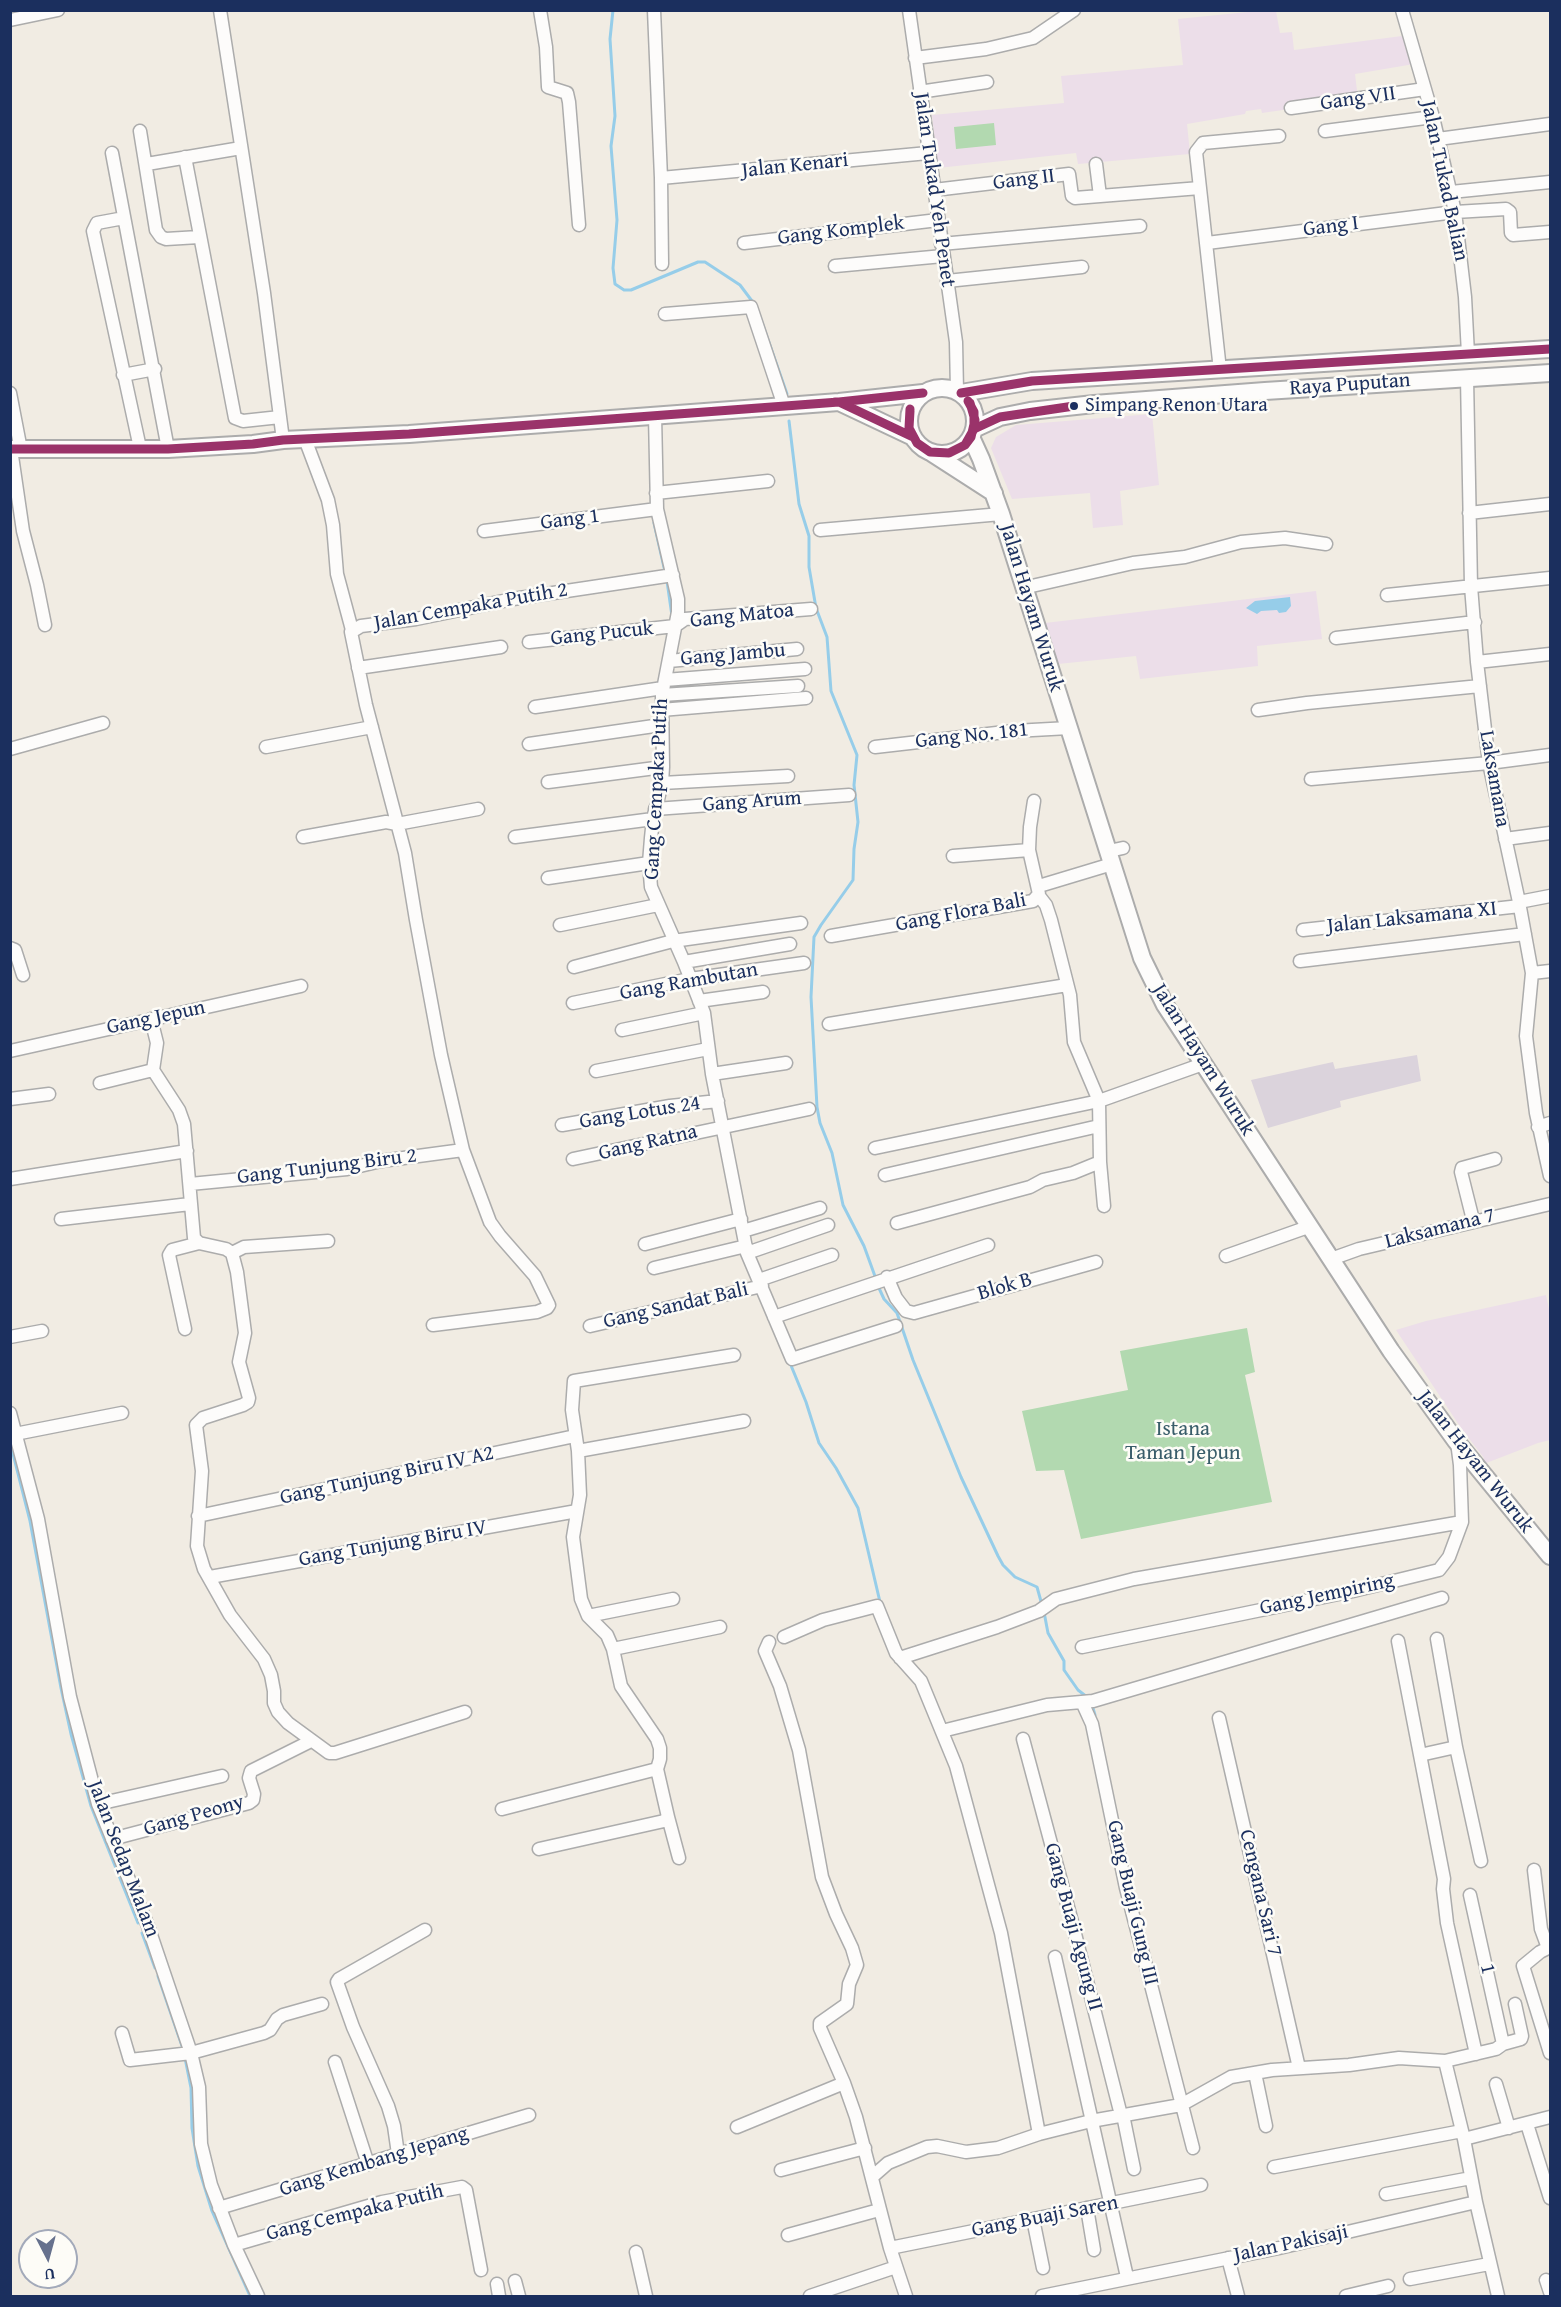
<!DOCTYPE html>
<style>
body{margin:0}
#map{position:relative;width:1561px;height:2307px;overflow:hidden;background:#f1ece3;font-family:"Gentium Book Plus",serif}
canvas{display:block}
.frame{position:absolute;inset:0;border:12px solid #1b2f5e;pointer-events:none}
.north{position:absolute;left:18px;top:2229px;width:60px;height:60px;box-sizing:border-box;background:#fdfcf7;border:2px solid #a3aaba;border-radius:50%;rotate:174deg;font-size:16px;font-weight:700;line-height:24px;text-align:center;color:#1b2f5e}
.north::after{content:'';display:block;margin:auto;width:21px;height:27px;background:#66718d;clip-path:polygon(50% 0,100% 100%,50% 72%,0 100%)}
</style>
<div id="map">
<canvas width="1561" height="2307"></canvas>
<div class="frame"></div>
<div class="north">U</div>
</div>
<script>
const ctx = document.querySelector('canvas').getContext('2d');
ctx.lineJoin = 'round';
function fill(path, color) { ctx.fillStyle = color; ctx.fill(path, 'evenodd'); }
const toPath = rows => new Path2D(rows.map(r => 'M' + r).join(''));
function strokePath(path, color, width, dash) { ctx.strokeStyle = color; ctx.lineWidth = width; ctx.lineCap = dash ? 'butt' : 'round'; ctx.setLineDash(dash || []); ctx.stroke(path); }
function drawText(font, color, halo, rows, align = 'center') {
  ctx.font = font + ' "Gentium Book Plus",serif'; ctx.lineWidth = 5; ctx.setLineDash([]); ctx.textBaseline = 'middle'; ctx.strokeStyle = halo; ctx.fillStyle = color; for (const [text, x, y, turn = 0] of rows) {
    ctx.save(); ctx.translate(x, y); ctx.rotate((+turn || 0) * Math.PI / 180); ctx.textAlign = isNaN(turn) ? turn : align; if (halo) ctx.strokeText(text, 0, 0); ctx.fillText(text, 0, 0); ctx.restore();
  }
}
fill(toPath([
 [1258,11,1276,11,1280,33,1292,32,1294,50,1402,36,1414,64,1355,74,1358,99,1262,113,1261,109,1246,111,1245,114,1187,124,1190,154,1078,164,1076,153,938,168,932,115,1064,103,1061,76,1183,65,1178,19],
 [1152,414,1159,485,1120,491,1123,525,1093,528,1090,493,1012,499,991,448,996,437,1016,425],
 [1316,591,1322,639,1257,646,1258,666,1140,679,1136,656,1058,664,1045,623],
 [1546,1295,1550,1314,1550,1440,1538,1443,1476,1467,1484,1458,1461,1428,1396,1330,1426,1321]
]), '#ecdee9');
fill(toPath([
 [1417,1055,1421,1081,1340,1101,1341,1107,1268,1128,1251,1080,1333,1062,1335,1069]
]), '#dbd3dc');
fill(toPath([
 [994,123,996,145,956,149,954,127],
 [1247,1328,1255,1372,1245,1375,1272,1502,1081,1539,1064,1470,1036,1471,1022,1411,1128,1390,1120,1351]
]), '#b2d9b0');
fill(toPath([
 [1290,597,1291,606,1286,612,1279,613,1277,610,1261,611,1257,614,1246,608,1255,601]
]), '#96cde9');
strokePath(toPath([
 [613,10,610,39,615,116,611,146,617,220,613,268,615,284,624,290,631,290,698,262,705,262,740,285,755,305],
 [759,314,787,394],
 [789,421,799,504,809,536,809,567,816,608,827,637,831,691,857,755,854,785,858,822,854,849,853,880,821,925,814,937,811,997,817,1107,820,1123,832,1153,843,1205,864,1246,876,1279],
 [654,523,665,572],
 [667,581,672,616],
 [878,1286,884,1299,897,1313,913,1360,961,1477,998,1556,1003,1565,1015,1577,1037,1587,1042,1605],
 [790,1363,806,1402,819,1443,836,1468,858,1508,880,1602],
 [10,1442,30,1521,61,1688,71,1734,91,1806,138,1923],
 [1044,1612,1048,1633,1064,1661,1064,1670,1078,1690,1087,1697],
 [1092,1705,1095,1715],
 [142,1933,155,1968],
 [158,1976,182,2046],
 [185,2058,191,2088,192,2128,198,2166,212,2211,250,2296]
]), '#96cde9', 3);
const minor = toPath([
 [220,10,264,293,283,440],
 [540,10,546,47,548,87,567,93,569,102,579,225],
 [654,10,661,178,662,264],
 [909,10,956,342,957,391],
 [1402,10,1433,117,1455,212,1465,297,1468,354],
 [10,20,58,10],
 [915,58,986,49,1033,38,1074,10],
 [919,92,987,82],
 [1291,108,1425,89],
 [140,131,156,230,161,237,166,239,199,237],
 [1325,131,1433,117],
 [1438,139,1550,124],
 [112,153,168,449],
 [185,157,235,418,243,421,280,417],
 [147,164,241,148],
 [1096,164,1100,196],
 [661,178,928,153],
 [934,190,1069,174,1072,196,1075,198,1200,188],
 [1451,192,1550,182],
 [124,218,97,223,93,231,140,448],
 [744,243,938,220],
 [1207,243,1455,212,1506,209,1510,212,1511,233,1513,235,1550,232],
 [941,244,1140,226],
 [835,266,943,256],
 [947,281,1082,267],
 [665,314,751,307,784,406],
 [1220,370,1196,152,1203,143,1279,136],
 [123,375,155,369],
 [1467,378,1471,586,1477,662,1489,763,1519,902,1532,973,1526,1036,1536,1113,1550,1176],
 [10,393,21,450],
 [655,415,657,509,678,599,678,612,662,695,663,767,662,783,653,819,651,838,649,863,651,887,684,962,704,1013,712,1074,747,1253,792,1359,896,1326],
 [305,439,328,500,333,525,337,574,352,630],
 [11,449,23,531,37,585,45,625],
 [656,493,768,481],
 [1469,513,1550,504],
 [820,530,1001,514],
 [484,531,657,509],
 [1023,588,1133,563,1185,557,1241,542,1285,538,1326,544],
 [1387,595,1550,578],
 [1336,638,1475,622],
 [529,642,675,626,685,619,811,609],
 [669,661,797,649],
 [1477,662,1550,654],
 [358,668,501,647],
 [665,680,805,669],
 [662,695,798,686],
 [535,707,663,688],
 [661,710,806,698],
 [1258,710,1307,703,1480,686],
 [529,744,661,725],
 [266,747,372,727],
 [875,747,1014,731,1069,728],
 [10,749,103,723],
 [1311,779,1489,763,1550,755],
 [548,782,663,767],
 [662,783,788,776],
 [655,809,849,795],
 [303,837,386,822,397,824,478,809],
 [515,837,653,819],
 [1505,839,1550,833],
 [1109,851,1123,848],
 [953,856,1029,850],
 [548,878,649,863],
 [1039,886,1112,864],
 [1039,896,1046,905,1051,920,1070,995,1074,1042,1099,1101,1203,1064],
 [1519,902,1550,896],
 [560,925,658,905],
 [1303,930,1520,906],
 [831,936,1033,901,1039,894,1029,850,1030,827,1034,801],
 [10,948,15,950,23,975],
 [1300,961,1525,934],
 [684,962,790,944],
 [574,967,673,941,801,923],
 [1532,973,1550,971],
 [699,1001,763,992],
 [573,1003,690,979,804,963],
 [151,1019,157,1043,153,1070],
 [829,1024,1067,985],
 [622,1030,704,1013],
 [10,1051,301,986],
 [596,1071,708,1049],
 [712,1074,786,1063],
 [100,1083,153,1070,179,1110,184,1124,194,1238,199,1243,226,1249,232,1253],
 [10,1099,49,1094],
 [562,1125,670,1106,718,1101],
 [1538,1127,1550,1123],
 [875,1148,1099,1101,1100,1162,1104,1206],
 [573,1159,809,1109],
 [885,1175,1099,1126],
 [10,1179,187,1151],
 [190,1184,347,1169,381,1161,463,1150],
 [61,1219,190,1204],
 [1473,1220,1461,1172,1462,1168,1495,1159],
 [897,1223,1030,1187,1043,1180,1073,1173,1100,1162],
 [743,1231,820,1208],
 [645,1244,741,1219],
 [232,1253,237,1272,245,1333,239,1362,249,1398,248,1402,243,1405,203,1418,196,1425,202,1471,197,1546,204,1569,230,1615,264,1659,271,1675,274,1691,274,1703,278,1712,288,1723,329,1753,335,1753,465,1712],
 [232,1253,244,1247,328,1241],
 [747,1253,828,1225],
 [1226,1256,1308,1227],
 [1331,1259,1359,1249,1550,1204],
 [654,1268,746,1246],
 [887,1277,896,1298,906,1311,914,1313,1096,1262],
 [759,1280,832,1255],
 [774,1317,988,1245],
 [433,1325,537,1312,547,1308,549,1305,535,1276,500,1236,490,1222,463,1150,441,1055,416,920,405,853,366,705,351,632,361,626,416,619,513,599,673,575],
 [590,1326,762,1286],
 [185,1329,169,1255,172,1250,199,1243],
 [10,1337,42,1331],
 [10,1413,38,1519,70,1697,98,1804,148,1926,191,2053,199,2087,201,2144,211,2185,234,2245,258,2296],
 [10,1435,122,1413],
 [578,1451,744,1421],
 [198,1516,575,1436],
 [210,1577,577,1511],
 [588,1616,673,1599],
 [784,1637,823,1620,877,1606,896,1653,921,1681,956,1766,1001,1933,1039,2134],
 [1437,1639,1456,1747,1481,1861],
 [1398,1641,1444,1879,1443,1889,1447,1923,1476,2054],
 [769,1642,765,1651,780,1686,799,1750,822,1877,836,1914,852,1948,857,1965,849,1984,847,2004,820,2023,820,2028,844,2083,856,2117,890,2248,906,2296],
 [1082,1647,1353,1591,1439,1570,1449,1557,1462,1522,1460,1465,1457,1442],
 [613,1649,720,1627],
 [900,1658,997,1627,1039,1611,1056,1599,1134,1579,1462,1522],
 [1082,1702,1092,1724,1126,1888,1193,2148],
 [1219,1718,1299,2068],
 [942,1731,1047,1705,1093,1701,1442,1598],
 [1023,1739,1072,1922,1121,2115],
 [1420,1755,1456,1747],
 [98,1804,222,1776],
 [502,1809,657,1769],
 [668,1817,679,1858],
 [112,1839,249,1803,253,1800,254,1794,249,1778,251,1771,311,1741],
 [539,1849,664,1821,668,1817,657,1769,660,1759,660,1748,657,1739,621,1686,613,1649,607,1635,588,1616,581,1599,573,1537,580,1495,578,1451,572,1410,574,1381,734,1355],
 [1534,1870,1541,1929,1548,1948],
 [1470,1895,1503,2044],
 [1550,1947,1540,1952,1523,1966,1550,2053],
 [1055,1957,1127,2277],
 [122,2033,130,2060,191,2053,264,2033,270,2030,277,2019,283,2015,322,2004],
 [335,2062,368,2164],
 [1255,2073,1266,2126],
 [1496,2084,1509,2128],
 [1123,2115,1134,2169],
 [1527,2124,1550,2198],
 [737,2127,844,2083],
 [1464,2139,1550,2117],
 [398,2154,394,2126,388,2106,353,2027,337,1982,339,1979,425,1930],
 [1274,2167,1462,2131],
 [781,2170,865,2148],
 [872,2177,888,2163,927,2147,937,2146,966,2152,998,2148,1039,2134,1091,2121,1181,2105,1231,2077,1272,2070,1349,2065,1399,2058,1445,2061,1496,2049,1503,2044,1521,2039,1522,2036,1515,2004],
 [1386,2194,1471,2178],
 [1476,2202,1498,2296],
 [219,2208,529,2115],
 [1087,2208,1094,2250],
 [1033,2219,1043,2268],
 [788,2235,879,2210],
 [234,2245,382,2202,462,2187,466,2190,481,2270],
 [890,2248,1201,2185],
 [636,2252,646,2296],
 [1228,2258,1238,2296],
 [1410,2279,1489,2264],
 [1546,2280,1550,2292],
 [515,2281,519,2296],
 [497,2284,499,2296],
 [810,2296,896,2267],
 [1042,2296,1279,2248,1476,2202,1464,2139,1445,2061],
 [1346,2296,1388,2286]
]);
const major = toPath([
 '909 421a33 33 0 1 1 66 0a33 33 0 1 1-66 0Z',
 [961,393,1032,381,1550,349],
 [839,402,913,437],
 [974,429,1000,417,1030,411,1094,404,1265,391,1550,373],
 [971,437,981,459,1001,514,1142,958,1165,1005,1391,1351,1456,1441,1550,1556],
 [10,449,168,449,253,444,283,440,409,434,839,402,923,393],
 [932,453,994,493]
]);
strokePath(minor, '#acacac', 15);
strokePath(major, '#acacac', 20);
strokePath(minor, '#fdfcfb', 12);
strokePath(major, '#fdfcfb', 16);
strokePath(toPath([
 [961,393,1032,381,1550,349],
 [835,402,839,402,913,437],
 [910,409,909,428,917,443,930,452,949,453,965,445,971,437,975,420,970,403],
 [910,411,909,428,917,443,930,452,949,453,965,445,974,429,974,412,968,401],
 [974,429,1000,417,1074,406],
 [10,449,168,449,253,444,283,440,409,434,839,402,923,393]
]), '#9a336a', 9);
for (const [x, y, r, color] of [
 [1074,406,5,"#1b2f5e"]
]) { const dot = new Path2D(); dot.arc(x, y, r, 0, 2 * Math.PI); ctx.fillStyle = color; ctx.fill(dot); strokePath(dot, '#fdfcf7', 2); }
drawText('20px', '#1b2f5e', '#fdfcf7', [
 ["Simpang Renon Utara",1085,406]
], 'left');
drawText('21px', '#1b2f5e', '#fdfcf7', [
 ["Gang VII",1358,99,-8],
 ["Jalan Kenari",795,166,-6],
 ["Gang II",1024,180,-7],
 ["Jalan Tukad Balian",1444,181,78],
 ["Jalan Tukad Yeh Penet",934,190,82],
 ["Gang I",1331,227,-7],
 ["Gang Komplek",841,231,-7],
 ["Raya Puputan",1350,385,-4],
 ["Gang 1",570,520,-7],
 ["Jalan Cempaka Putih 2",471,607,-10],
 ["Jalan Hayam Wuruk",1031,608,73],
 ["Gang Matoa",742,616,-6],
 ["Gang Pucuk",602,634,-6],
 ["Gang Jambu",733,655,-5],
 ["Gang No. 181",972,736,-6],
 ["Laksamana",1494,779,80],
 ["Gang Cempaka Putih",657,789,-87],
 ["Gang Arum",752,802,-4],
 ["Gang Flora Bali",961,913,-11],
 ["Jalan Laksamana XI",1412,918,-6],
 ["Gang Rambutan",689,982,-10],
 ["Gang Jepun",156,1018,-12],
 ["Jalan Hayam Wuruk",1203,1060,58],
 ["Gang Lotus 24",640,1113,-9],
 ["Gang Ratna",648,1143,-13],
 ["Gang Tunjung Biru 2",327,1167,-7],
 ["Laksamana 7",1440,1229,-14],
 ["Blok B",1005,1287,-16],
 ["Gang Sandat Bali",676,1306,-13],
 ["Jalan Hayam Wuruk",1475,1462,52],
 ["Gang Tunjung Biru IV A2",387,1476,-12],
 ["Gang Tunjung Biru IV",393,1544,-10],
 ["Gang Jempiring",1327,1595,-12],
 ["Gang Peony",194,1816,-16],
 ["Jalan Sedap Malam",123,1859,69],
 ["Cengana Sari 7",1260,1893,77],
 ["Gang Buaji Gung III",1132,1903,77],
 ["Gang Buaji Agung II",1073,1927,75],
 ["1",1487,1969,77],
 ["Gang Kembang Jepang",374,2162,-17],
 ["Gang Cempaka Putih",355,2213,-14],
 ["Gang Buaji Saren",1045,2217,-11],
 ["Jalan Pakisaji",1291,2244,-12]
]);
drawText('21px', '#395d6a', '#fdfcf7', [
 ["Istana",1183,1430],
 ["Taman Jepun",1183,1454]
]);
</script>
